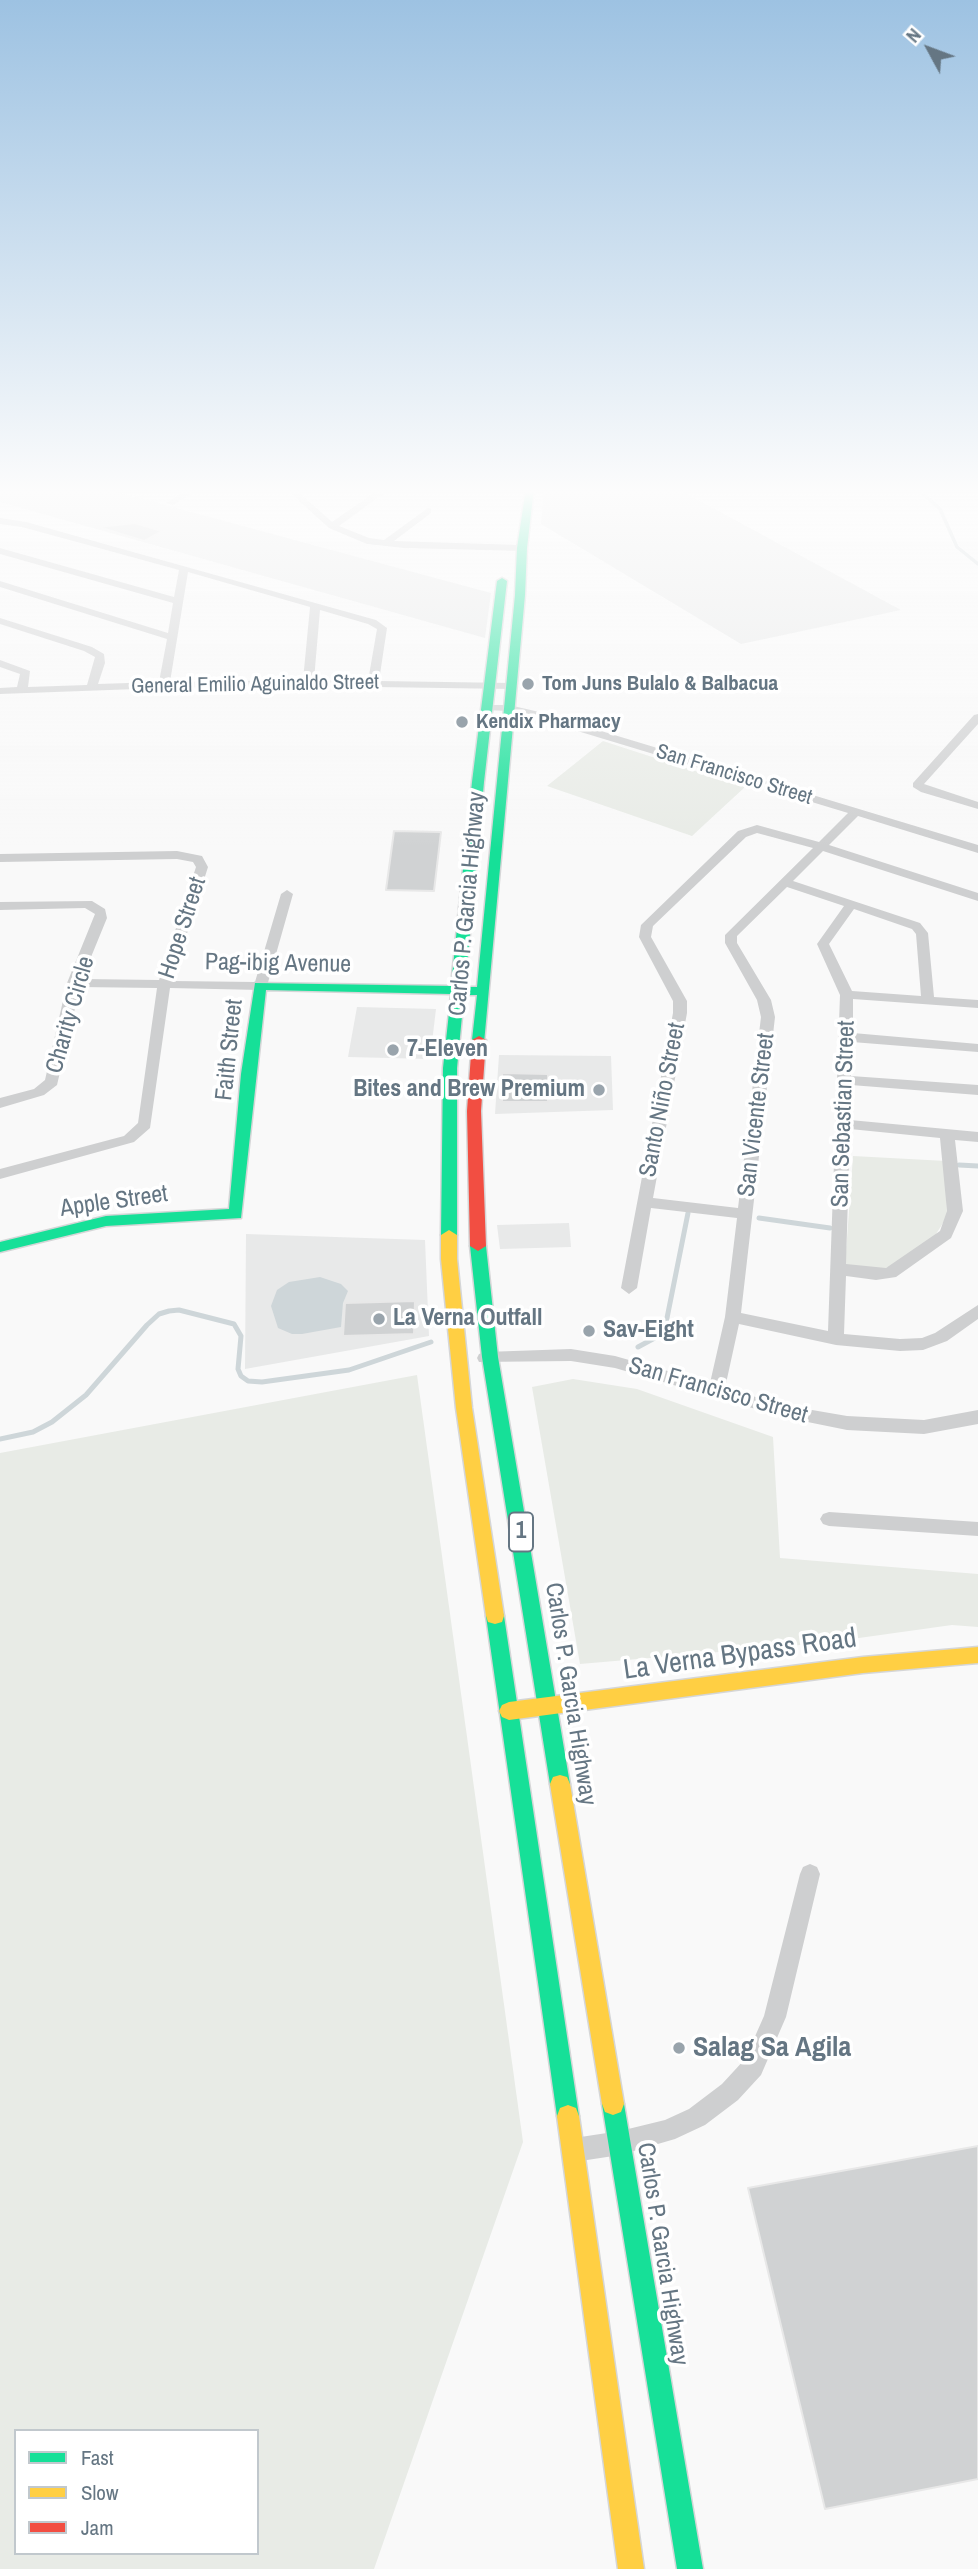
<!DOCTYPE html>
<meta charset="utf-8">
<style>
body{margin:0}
#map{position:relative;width:978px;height:2569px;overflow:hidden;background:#f9f9f9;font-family:"Archivo Narrow",sans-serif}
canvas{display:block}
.legend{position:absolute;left:14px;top:2429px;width:245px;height:126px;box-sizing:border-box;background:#fff;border:2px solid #c1c8cd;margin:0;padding:9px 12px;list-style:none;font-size:21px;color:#657683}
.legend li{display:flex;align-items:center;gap:14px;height:35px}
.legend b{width:35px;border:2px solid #c1c8cd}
.north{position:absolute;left:894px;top:14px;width:70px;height:70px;-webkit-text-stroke:5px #fff;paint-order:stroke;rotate:311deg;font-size:19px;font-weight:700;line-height:28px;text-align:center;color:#657683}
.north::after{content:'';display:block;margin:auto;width:24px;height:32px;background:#657683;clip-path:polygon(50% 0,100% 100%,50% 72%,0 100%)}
</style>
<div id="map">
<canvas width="978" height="2569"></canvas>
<ul class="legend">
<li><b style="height:9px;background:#16e098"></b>Fast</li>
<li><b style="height:9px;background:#ffcf43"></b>Slow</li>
<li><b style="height:9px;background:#f24e42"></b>Jam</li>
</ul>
<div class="north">N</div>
</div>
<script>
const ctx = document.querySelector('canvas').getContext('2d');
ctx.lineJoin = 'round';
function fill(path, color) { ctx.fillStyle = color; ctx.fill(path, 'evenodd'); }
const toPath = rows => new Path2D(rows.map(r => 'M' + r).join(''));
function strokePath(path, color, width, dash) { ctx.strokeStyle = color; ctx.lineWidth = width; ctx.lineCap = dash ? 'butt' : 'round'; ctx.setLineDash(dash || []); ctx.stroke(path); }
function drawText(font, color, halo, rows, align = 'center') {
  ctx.font = font + ' "Archivo Narrow",sans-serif'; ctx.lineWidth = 7; ctx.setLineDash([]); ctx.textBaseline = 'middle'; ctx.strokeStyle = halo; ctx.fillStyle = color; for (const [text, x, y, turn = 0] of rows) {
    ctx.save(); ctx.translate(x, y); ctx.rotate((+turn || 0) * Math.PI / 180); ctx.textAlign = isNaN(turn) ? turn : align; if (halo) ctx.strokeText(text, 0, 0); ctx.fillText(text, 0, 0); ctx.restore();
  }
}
fill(toPath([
 [0,488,102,488,491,593,485,638,0,502],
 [544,488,676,488,901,610,741,644,541,524],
 [357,1007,436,1009,430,1059,348,1057],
 [499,1055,611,1056,613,1110,495,1114],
 [569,1223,571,1247,500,1249,497,1225],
 [246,1234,425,1240,429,1336,245,1369]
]), '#e8e9e9');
fill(toPath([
 [603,741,745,787,692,836,547,786],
 [853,1156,946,1161,947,1217,934,1237,890,1267,881,1269,845,1266],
 [417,1375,523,2142,374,2569,0,2569,0,1453],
 [16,2431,257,2431,257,2553,16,2553],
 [573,1379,637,1389,773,1437,780,1558,978,1574,978,1627,952,1625,823,1643,580,1664,532,1387]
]), '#e8ebe6');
fill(toPath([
 [320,1277,341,1284,348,1291,343,1303,341,1327,302,1334,292,1334,278,1328,271,1306,277,1290,289,1282]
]), '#ced6d9');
strokePath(toPath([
 [917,488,940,509,957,547,978,564]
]), '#ced6d9', 3.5);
strokePath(toPath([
 [959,1165,978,1166],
 [759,1218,830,1228],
 [638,1347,664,1333,688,1213],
 [0,1439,33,1432,52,1422,86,1395,147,1325,159,1314,169,1311,179,1310,234,1324,241,1336,238,1369,241,1376,248,1381,262,1382,349,1370,431,1342]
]), '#ced6d9', 5);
const building = toPath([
 [135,523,162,531,144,541,98,527,135,523],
 [394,831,441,832,434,891,386,890,394,831],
 [502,1073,548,1074,548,1102,502,1102,502,1073],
 [415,1301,414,1334,343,1336,345,1303,415,1301],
 [978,2146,978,2479,825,2509,748,2188,978,2146]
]);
fill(building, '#d0d2d3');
strokePath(building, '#e8e8e8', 2);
const fast = toPath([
 [526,488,534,488,527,548,525,595,484,1043,474,1043,472,1040,477,995,464,995,457,1068,457,1235,454,1239,449,1240,441,1235,443,1068,451,994,266,990,241,1218,106,1226,0,1252,0,1242,106,1216,229,1209,241,1074,255,983,451,986,472,782,497,581,502,578,507,581,484,782,465,987,477,987,515,595,517,548,526,488],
 [478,1241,486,1246,498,1357,570,1784,567,1791,560,1793,553,1791,550,1784,482,1357,470,1246,478,1241],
 [495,1608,502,1610,504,1616,579,2116,576,2124,568,2127,560,2124,557,2116,486,1616,488,1610,495,1608],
 [613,2093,621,2096,624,2104,703,2569,677,2569,602,2104,605,2096,613,2093]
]);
const slow = toPath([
 [449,1230,457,1235,457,1259,472,1408,504,1616,502,1622,495,1624,488,1622,486,1616,456,1408,441,1259,441,1235,449,1230],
 [978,1647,978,1663,863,1673,509,1720,502,1717,499,1711,502,1705,509,1702,863,1657,978,1647],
 [560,1775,567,1777,570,1784,624,2104,621,2112,613,2115,605,2112,602,2104,550,1784,553,1777,560,1775],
 [568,2105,576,2108,579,2116,644,2569,618,2569,557,2116,560,2108,568,2105]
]);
const jam = toPath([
 [479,1036,486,1040,481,1111,486,1246,478,1251,470,1246,467,1111,472,1040,479,1036]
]);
strokePath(fast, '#d5d6d7', 3);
strokePath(slow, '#d5d6d7', 3);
strokePath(jam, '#d5d6d7', 3);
fill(toPath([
 [189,488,200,488,173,505,166,503,189,488],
 [285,488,294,488,332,522,381,488,391,488,339,526,369,538,384,540,428,508,431,509,431,513,394,541,522,545,527,548,522,551,404,548,367,544,329,528,285,488],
 [0,518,26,522,376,620,387,628,379,681,511,683,516,686,511,689,308,686,164,688,0,694,0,688,17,687,20,674,0,667,0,660,30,671,28,687,87,685,95,657,84,651,0,624,0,618,92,647,104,654,105,663,98,684,159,682,167,639,0,587,0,581,168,633,173,603,0,554,0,548,174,597,179,570,22,527,0,524,0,518],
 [188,572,310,607,303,680,170,682,188,572],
 [320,610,368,624,377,629,368,681,314,680,320,610],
 [488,705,509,705,535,711,978,845,978,853,858,816,829,845,978,893,978,901,823,851,793,881,920,923,928,933,934,997,978,1000,978,1008,853,999,853,1033,978,1044,978,1052,852,1042,851,1076,978,1085,978,1095,851,1085,850,1120,978,1132,978,1142,955,1140,963,1211,951,1238,896,1277,876,1280,846,1276,844,1334,900,1339,922,1338,935,1333,978,1305,978,1319,947,1341,923,1350,900,1351,836,1345,739,1324,725,1388,783,1405,847,1416,924,1420,978,1410,978,1424,924,1434,847,1430,783,1417,615,1368,571,1361,479,1362,477,1358,479,1354,485,1352,571,1349,615,1356,710,1383,725,1317,737,1218,651,1208,637,1288,629,1294,621,1288,673,1013,673,1001,639,937,641,925,738,831,757,825,819,842,848,813,528,716,509,711,484,710,484,706,488,705],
 [757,833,813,848,725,935,725,943,757,1000,761,1017,738,1208,653,1198,687,1013,687,1001,651,937,653,926,746,837,757,833],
 [787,887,844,906,817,944,840,995,828,1331,741,1313,775,1017,771,1000,737,943,737,936,787,887],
 [854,909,912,929,916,934,921,996,852,991,829,944,854,909],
 [850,1129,940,1138,947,1211,940,1231,886,1268,846,1264,850,1129],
 [978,714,978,724,924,784,978,802,978,809,921,792,913,787,913,783,974,715,978,714],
 [177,851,202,856,208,867,172,981,255,982,281,894,287,890,293,894,267,986,260,990,170,988,150,1128,134,1142,0,1179,0,1169,124,1136,138,1123,157,988,80,987,57,1085,44,1095,0,1108,0,1098,34,1089,45,1080,67,983,95,914,85,908,0,910,0,902,92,901,105,909,107,918,82,979,159,980,196,867,193,862,177,859,0,862,0,854,177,851],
 [829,1512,978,1522,978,1536,829,1526,823,1524,820,1519,823,1514,829,1512],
 [810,1864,817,1867,820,1874,786,2017,761,2075,738,2100,705,2125,675,2139,620,2155,574,2162,566,2158,562,2150,566,2142,574,2138,620,2131,665,2120,689,2109,722,2084,745,2059,764,2016,800,1874,803,1867,810,1864]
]), '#cecfd0');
fill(fast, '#16e098');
fill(slow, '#ffcf43');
fill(jam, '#f24e42');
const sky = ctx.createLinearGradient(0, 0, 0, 848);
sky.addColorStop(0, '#9dc2e2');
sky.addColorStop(0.58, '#fcfcfc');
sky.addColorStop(1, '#fcfcfc00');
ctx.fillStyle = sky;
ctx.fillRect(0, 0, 978, 848);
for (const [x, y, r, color] of [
 [528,684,7,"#99a4ac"],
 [462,722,7,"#99a4ac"],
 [393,1050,7,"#99a4ac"],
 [599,1090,7,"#99a4ac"],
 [379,1319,7,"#99a4ac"],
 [589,1331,7,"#99a4ac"],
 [679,2048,7,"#99a4ac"]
]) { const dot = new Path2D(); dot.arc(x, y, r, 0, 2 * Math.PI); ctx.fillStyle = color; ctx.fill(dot); strokePath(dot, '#fff', 2.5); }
drawText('bold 21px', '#657683', '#fff', [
 ["Tom Juns Bulalo & Balbacua",542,684],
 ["Kendix Pharmacy",476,722]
], 'left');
drawText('21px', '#657683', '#fff', [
 ["General Emilio Aguinaldo Street",255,685,-1],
 ["San Francisco Street",734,775,17]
]);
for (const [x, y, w] of [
 [521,1532,24]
]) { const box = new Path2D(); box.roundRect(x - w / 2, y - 19.5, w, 39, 5); ctx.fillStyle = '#fff'; ctx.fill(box); strokePath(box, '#657683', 2); }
drawText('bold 23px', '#657683', null, [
 ["1",521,1532]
]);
drawText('24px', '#657683', '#fff', [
 ["Carlos P. Garcia Highway",468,904,-85],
 ["Hope Street",183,928,-72],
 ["Pag-ibig Avenue",278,964,1],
 ["Charity Circle",71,1015,-74],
 ["Faith Street",230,1050,-84],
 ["Santo Niño Street",663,1100,-79],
 ["San Sebastian Street",844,1114,-88],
 ["San Vicente Street",757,1115,-83],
 ["Apple Street",114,1202,-8],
 ["San Francisco Street",718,1391,16],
 ["Carlos P. Garcia Highway",570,1694,81],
 ["Carlos P. Garcia Highway",662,2254,81]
]);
drawText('bold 24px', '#657683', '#fff', [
 ["7-Eleven",407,1050],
 ["Bites and Brew Premium",585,1090,"right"],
 ["La Verna Outfall",393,1319],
 ["Sav-Eight",603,1331]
], 'left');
drawText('28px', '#657683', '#fff', [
 ["La Verna Bypass Road",740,1655,-8]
]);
drawText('bold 28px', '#657683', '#fff', [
 ["Salag Sa Agila",693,2048]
], 'left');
</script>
